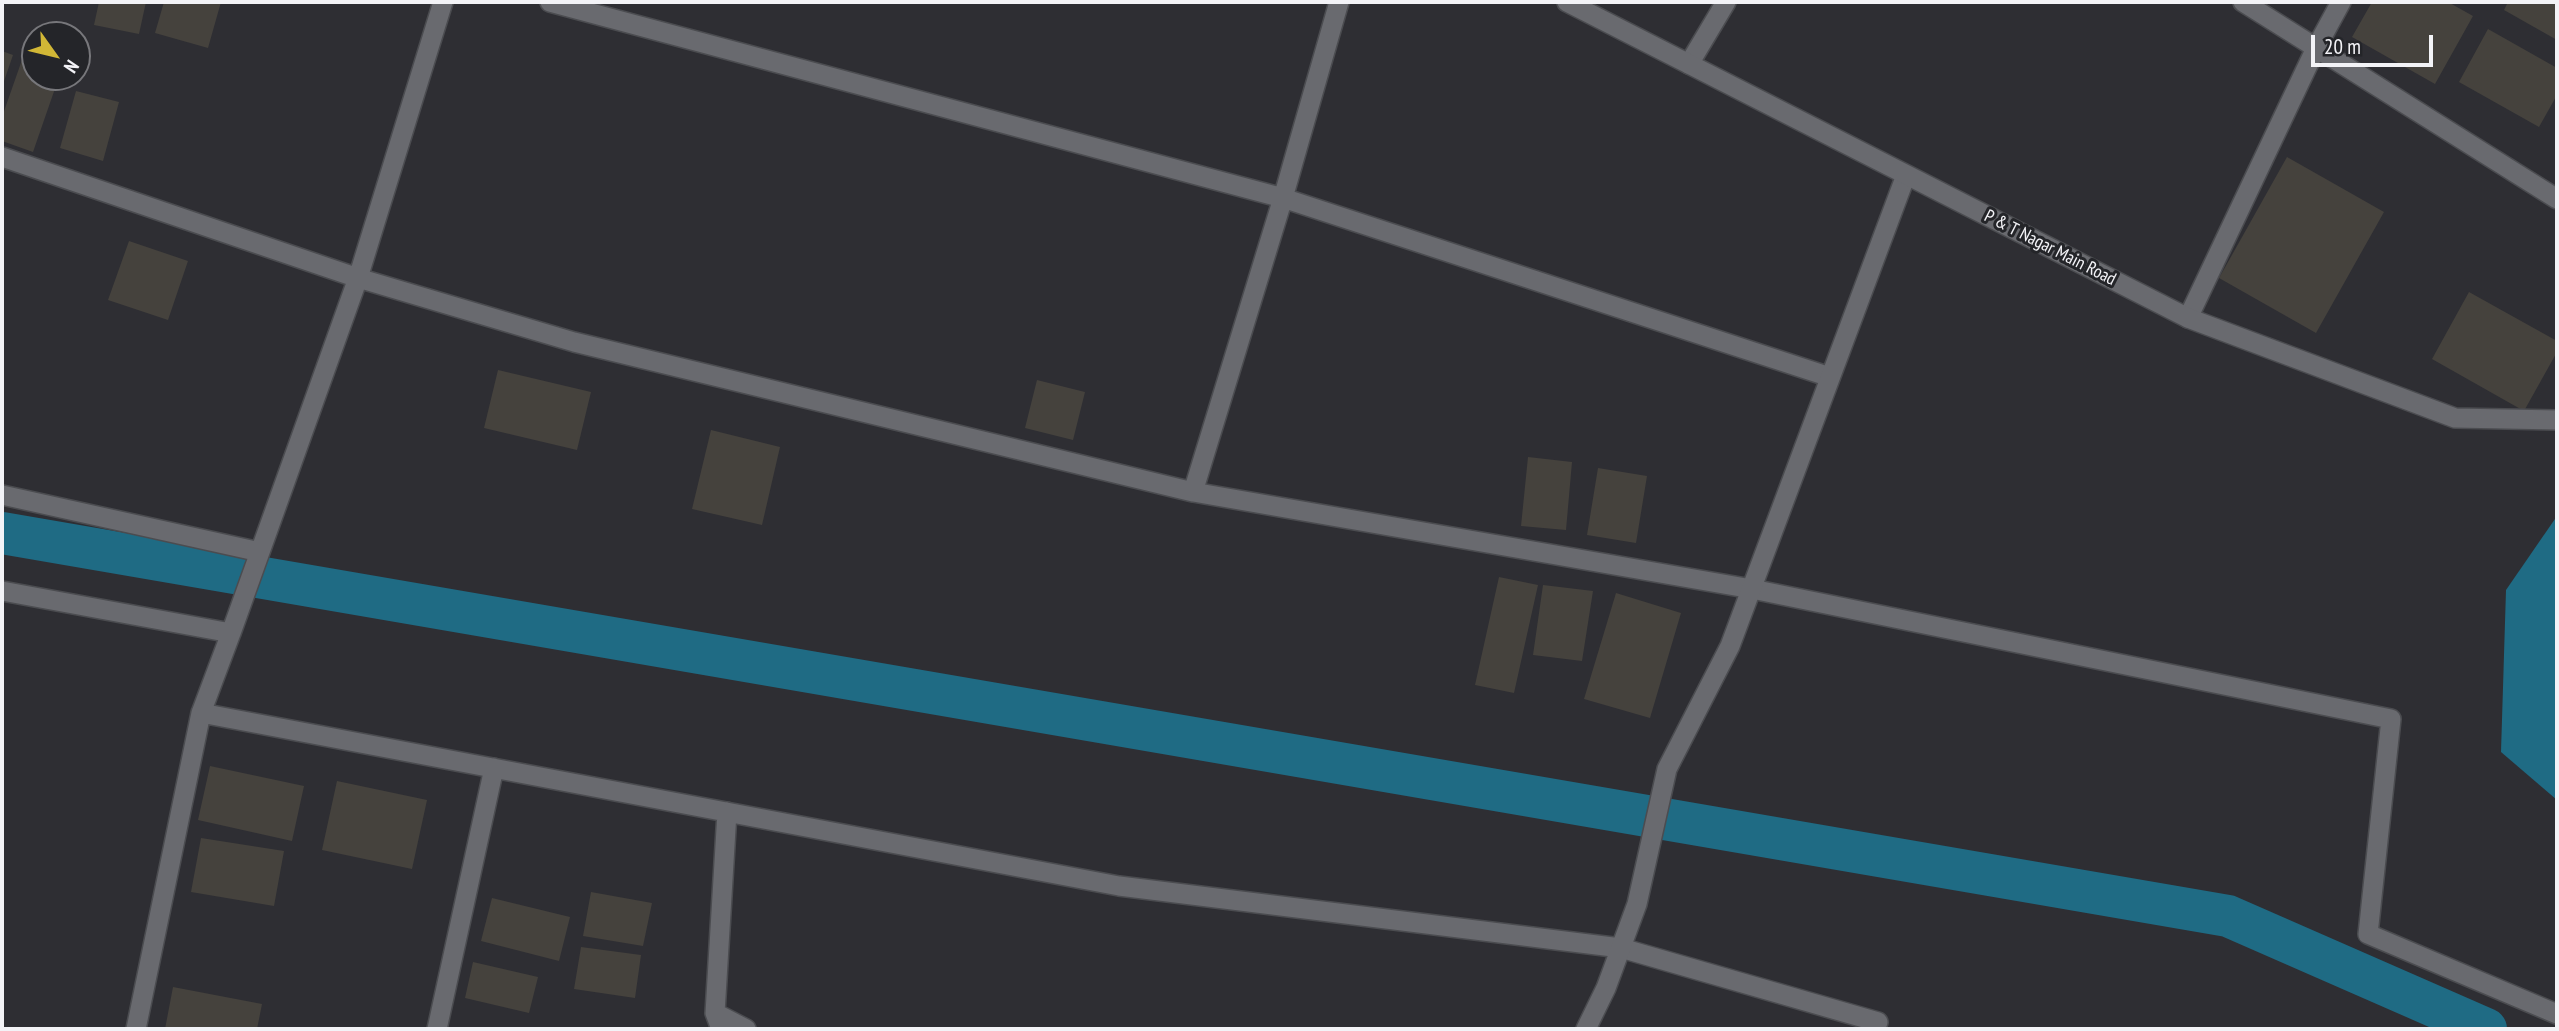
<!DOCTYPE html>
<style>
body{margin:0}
#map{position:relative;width:2559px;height:1031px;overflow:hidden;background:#2e2e33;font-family:"PT Sans Narrow",sans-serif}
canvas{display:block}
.frame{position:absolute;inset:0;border:4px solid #f3f3f7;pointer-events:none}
.north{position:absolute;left:21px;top:21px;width:70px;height:70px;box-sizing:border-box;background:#242529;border:2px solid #77777b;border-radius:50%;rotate:124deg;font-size:19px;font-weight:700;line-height:28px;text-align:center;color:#f3f3f7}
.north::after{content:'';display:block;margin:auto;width:24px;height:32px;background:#d1b736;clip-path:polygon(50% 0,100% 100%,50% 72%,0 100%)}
.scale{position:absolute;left:2311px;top:35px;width:122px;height:32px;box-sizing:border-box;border:4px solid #f3f3f7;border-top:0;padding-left:9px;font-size:21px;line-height:24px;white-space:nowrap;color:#f3f3f7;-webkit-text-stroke:5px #242529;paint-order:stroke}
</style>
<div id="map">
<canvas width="2559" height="1031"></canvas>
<div class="frame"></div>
<div class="north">N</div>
<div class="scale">20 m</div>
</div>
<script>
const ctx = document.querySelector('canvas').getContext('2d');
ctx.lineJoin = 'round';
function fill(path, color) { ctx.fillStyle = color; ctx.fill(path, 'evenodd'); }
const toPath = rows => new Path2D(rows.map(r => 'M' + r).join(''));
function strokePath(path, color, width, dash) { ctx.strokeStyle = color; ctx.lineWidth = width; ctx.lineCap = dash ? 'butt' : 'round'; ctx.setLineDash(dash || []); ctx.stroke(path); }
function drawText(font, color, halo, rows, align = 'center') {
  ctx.font = font + ' "PT Sans Narrow",sans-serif'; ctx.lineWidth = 6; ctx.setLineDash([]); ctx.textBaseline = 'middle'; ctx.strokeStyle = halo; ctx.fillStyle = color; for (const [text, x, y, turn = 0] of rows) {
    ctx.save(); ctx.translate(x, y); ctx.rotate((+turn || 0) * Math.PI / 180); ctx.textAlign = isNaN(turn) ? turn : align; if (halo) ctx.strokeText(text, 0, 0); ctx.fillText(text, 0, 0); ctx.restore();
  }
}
fill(toPath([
 [2557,516,2557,800,2501,752,2506,590]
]), '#1f6b84');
strokePath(toPath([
 [2,533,2228,916,2486,1029]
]), '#1f6b84', 42);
fill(toPath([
 [99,2,146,2,139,34,94,25],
 [164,2,221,2,208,48,155,33],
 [2372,2,2448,2,2473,16,2435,84,2352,37],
 [2508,2,2557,2,2557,40,2504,10],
 [2488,29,2557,68,2557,95,2539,127,2459,82],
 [2,51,13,55,2,87],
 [23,57,35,61,35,77,59,77,33,152,2,141,2,117],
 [76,91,119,102,103,161,60,148],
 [2287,157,2384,212,2316,333,2219,278],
 [129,241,188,261,168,320,108,300],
 [2469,292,2557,341,2557,352,2524,411,2432,359],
 [498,370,591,392,577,450,484,428],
 [1037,380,1085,392,1073,440,1025,428],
 [711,430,780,447,762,525,692,509],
 [1528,457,1572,462,1566,530,1521,526],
 [1598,468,1647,476,1636,543,1587,535],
 [1499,577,1538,585,1514,693,1475,685],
 [1543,585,1593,591,1582,661,1533,655],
 [1616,593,1681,613,1650,718,1584,699],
 [210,766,304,786,292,841,198,820],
 [337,781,427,800,412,869,322,850],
 [201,838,284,851,274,906,191,892],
 [591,892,652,903,643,946,583,936],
 [492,898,570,917,559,961,481,941],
 [581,947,641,955,635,998,574,989],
 [473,962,538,977,529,1013,465,998],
 [173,987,262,1004,257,1029,165,1029]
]), '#45423d');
const minor = toPath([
 [550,2,1283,198,1339,2],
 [2243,2,2557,199],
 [1689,64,1726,2],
 [2,157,358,278,574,342,1193,492],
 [2188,318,2316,48,2341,2],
 [1830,377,1283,198,1193,492,1752,589,2391,719,2368,934,2557,1014],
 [2,495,260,552],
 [2,591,231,633,201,713,1119,886,1621,948,1878,1022,1875,1029],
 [231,633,358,278,443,2],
 [715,1013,746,1029],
 [136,1029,201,713],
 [437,1029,494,768],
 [721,1029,715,1013,727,812]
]);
const tertiary = toPath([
 [1586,1029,1606,988,1637,904,1667,769,1730,646,1906,175]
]);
const secondary = toPath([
 [1567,2,2188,318,2455,418,2557,420]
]);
strokePath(minor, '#4b4c50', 22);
strokePath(tertiary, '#4b4c50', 22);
strokePath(secondary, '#4b4c50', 22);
strokePath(minor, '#696a6f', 19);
strokePath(tertiary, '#696a6f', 19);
strokePath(secondary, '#696a6f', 19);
drawText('18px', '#f3f3f7', '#242529', [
 ["P & T Nagar Main Road",2050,248,27]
]);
</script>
